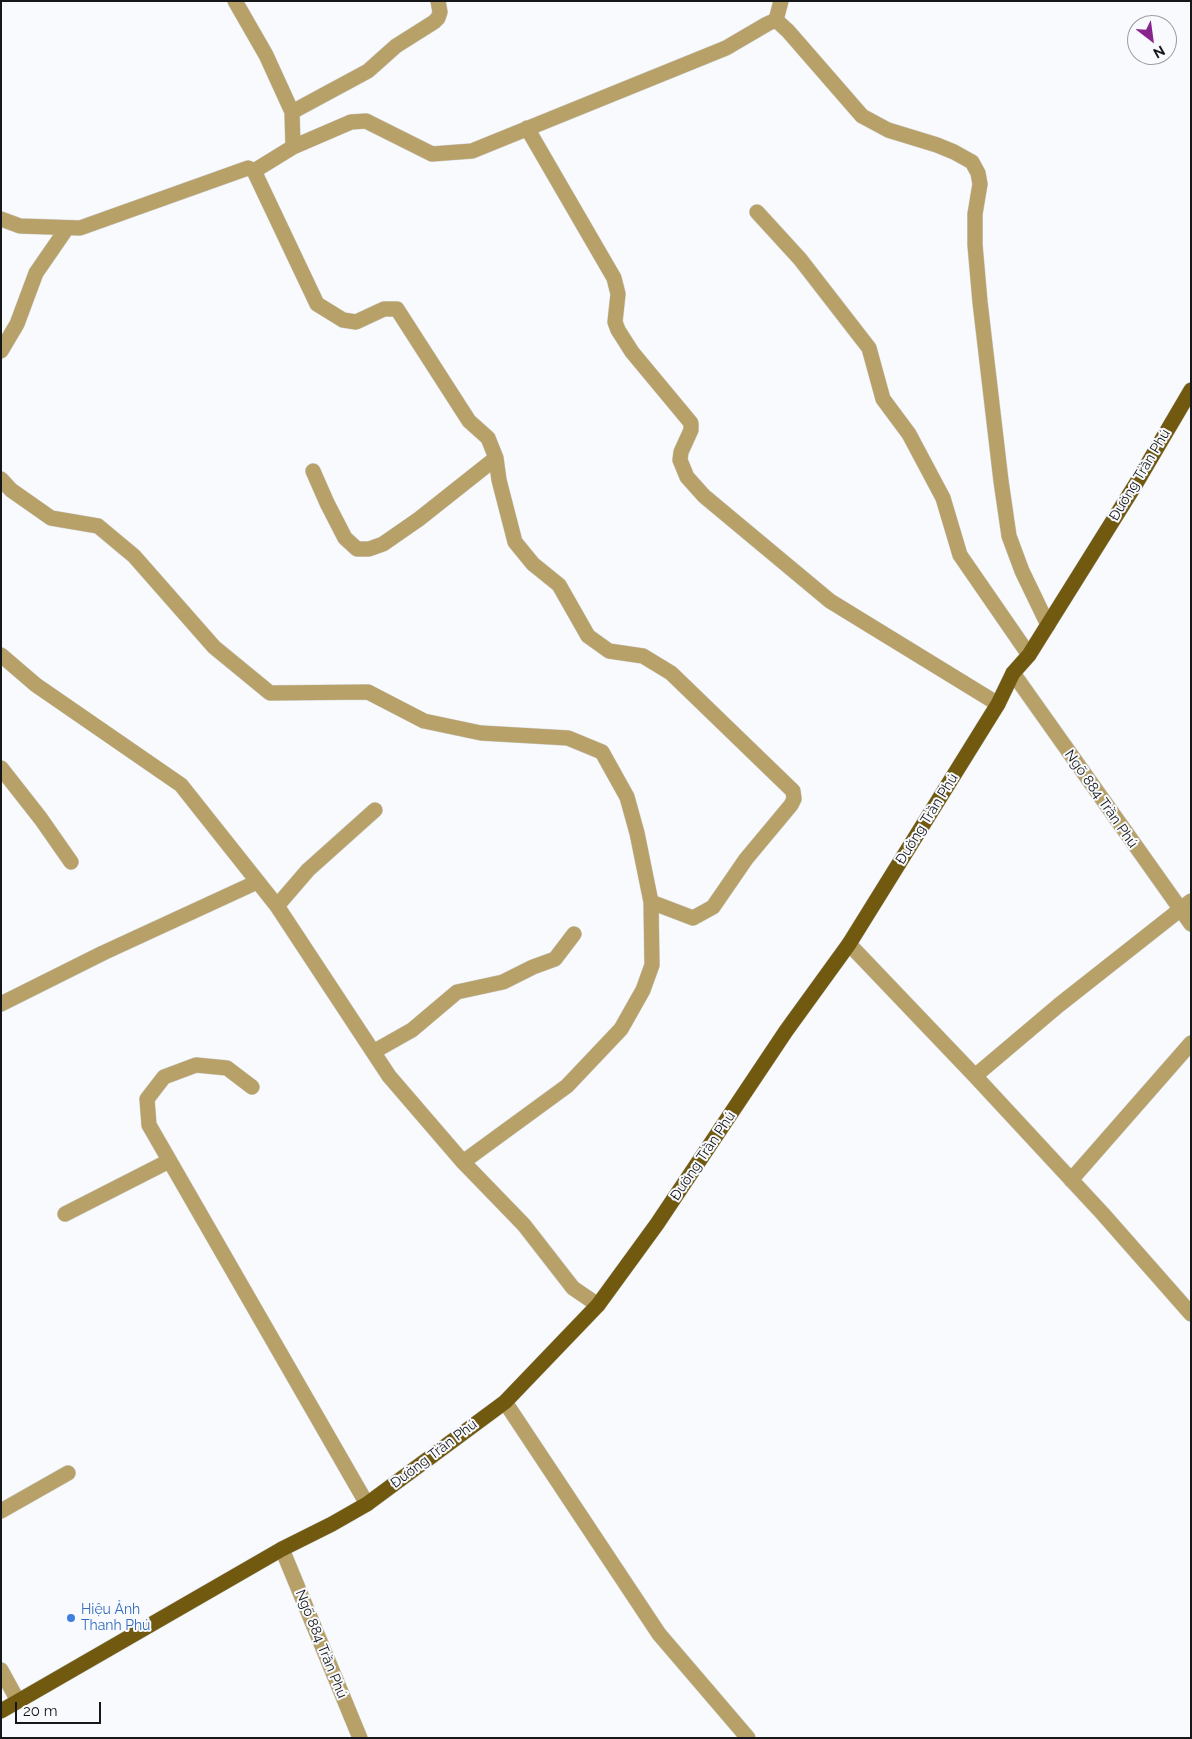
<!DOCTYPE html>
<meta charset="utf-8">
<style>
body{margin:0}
#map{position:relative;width:1192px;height:1739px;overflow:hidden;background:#f8fafd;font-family:Raleway,sans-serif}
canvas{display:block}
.frame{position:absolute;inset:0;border:2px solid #161718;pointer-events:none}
.north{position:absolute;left:1127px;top:15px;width:50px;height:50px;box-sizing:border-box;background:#f8fafd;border:1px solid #9e9fa1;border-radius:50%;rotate:150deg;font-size:14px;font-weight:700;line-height:20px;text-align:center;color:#161718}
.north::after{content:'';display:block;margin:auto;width:18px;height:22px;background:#89248c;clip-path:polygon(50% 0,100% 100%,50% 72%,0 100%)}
.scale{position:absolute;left:15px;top:1702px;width:86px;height:22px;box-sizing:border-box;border:2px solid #161718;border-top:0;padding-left:6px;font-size:15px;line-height:18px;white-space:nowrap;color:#161718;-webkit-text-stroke:4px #f8fafd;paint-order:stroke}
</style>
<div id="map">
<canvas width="1192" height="1739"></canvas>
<div class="frame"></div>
<div class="north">N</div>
<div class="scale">20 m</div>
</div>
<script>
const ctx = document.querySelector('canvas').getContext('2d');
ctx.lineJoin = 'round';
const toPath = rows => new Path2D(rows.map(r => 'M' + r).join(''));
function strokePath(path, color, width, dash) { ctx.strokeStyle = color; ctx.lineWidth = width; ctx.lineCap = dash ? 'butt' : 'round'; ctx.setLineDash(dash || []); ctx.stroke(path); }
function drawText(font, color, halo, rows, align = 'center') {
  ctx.font = font + ' Raleway,sans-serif'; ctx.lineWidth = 4; ctx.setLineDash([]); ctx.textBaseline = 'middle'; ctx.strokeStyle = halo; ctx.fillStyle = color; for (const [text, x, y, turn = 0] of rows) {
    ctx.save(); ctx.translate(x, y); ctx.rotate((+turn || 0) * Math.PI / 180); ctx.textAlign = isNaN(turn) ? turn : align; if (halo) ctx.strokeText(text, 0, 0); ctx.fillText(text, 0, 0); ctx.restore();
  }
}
const minor = toPath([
 [235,1,266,55,292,112,293,147],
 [776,20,781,1],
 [292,112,368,71,396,46,434,22,438,18,440,12,438,1],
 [527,128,614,278,618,294,615,322,618,330,632,352,691,423,691,430,681,452,680,460,687,477,704,496,830,601,998,704],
 [254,171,317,304,343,320,356,322,384,309,397,309,469,421,488,438,496,458,499,480,515,542,533,564,559,585,588,636,609,651,643,656,671,673,793,791,794,799,791,805,746,859,713,907,693,918,651,902],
 [757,212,800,259,869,348,883,399,909,434,943,498,960,555,1029,655],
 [1,219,20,226,80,228,248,168,254,171,293,147,351,122,366,121,432,154,472,151,726,48,767,24,776,20,788,31,862,116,888,130,937,145,954,152,972,162,978,173,980,184,975,214,975,245,980,302,1001,481,1009,536,1022,571,1048,625],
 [1,351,17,324,36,273,67,228],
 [313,471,327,503,345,538,357,549,369,549,383,544,419,519,496,458],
 [1,479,11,490,51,518,98,526,134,556,214,647,270,693,368,692,424,721,481,733,568,738,602,752,627,797,637,833,651,902,652,965,643,990,621,1029,567,1086,463,1162],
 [1,655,36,685,181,785,277,906,389,1076,463,1162,524,1225,573,1288,598,1305],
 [1013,673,1191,924],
 [1,768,41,819,71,862],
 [277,906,308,870,375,810],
 [849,944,975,1076,1103,1214,1191,1314],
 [1,1004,103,953,257,882],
 [373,1052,412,1030,457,992,503,982,533,967,555,959,574,934],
 [975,1076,1059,1005,1191,901],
 [252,1087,227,1068,196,1065,164,1077,147,1099,149,1125,367,1504],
 [1071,1180,1191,1043],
 [65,1214,169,1161],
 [505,1402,659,1634,748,1738],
 [1,1511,68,1473],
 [282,1549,360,1738],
 [1,1670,18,1701]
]);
const major = toPath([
 [1,1711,282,1549,332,1524,367,1504,505,1402,598,1305,657,1224,786,1031,849,944,998,704,1013,673,1029,655,1134,487,1191,390]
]);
strokePath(minor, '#d4d6d8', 16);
strokePath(major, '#d4d6d8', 16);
strokePath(minor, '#b7a168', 15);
strokePath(major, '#715a10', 15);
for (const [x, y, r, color] of [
 [71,1618,5,"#3f7fe0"]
]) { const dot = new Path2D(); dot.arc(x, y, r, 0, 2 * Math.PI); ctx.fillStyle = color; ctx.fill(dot); strokePath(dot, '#f8fafd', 2); }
drawText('14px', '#161718', '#f8fafd', [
 ["Đường Trần Phú",1140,475,-59],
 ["Ngõ 884 Trần Phú",1101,799,55],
 ["Đường Trần Phú",927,819,-58],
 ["Đường Trần Phú",703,1156,-56],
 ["Đường Trần Phú",434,1454,-37],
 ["Ngõ 884 Trần Phú",321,1644,68]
]);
drawText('14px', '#366cbe', '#f8fafd', [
 ["Hiệu Ảnh",81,1610],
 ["Thanh Phú",81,1626]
], 'left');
</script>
